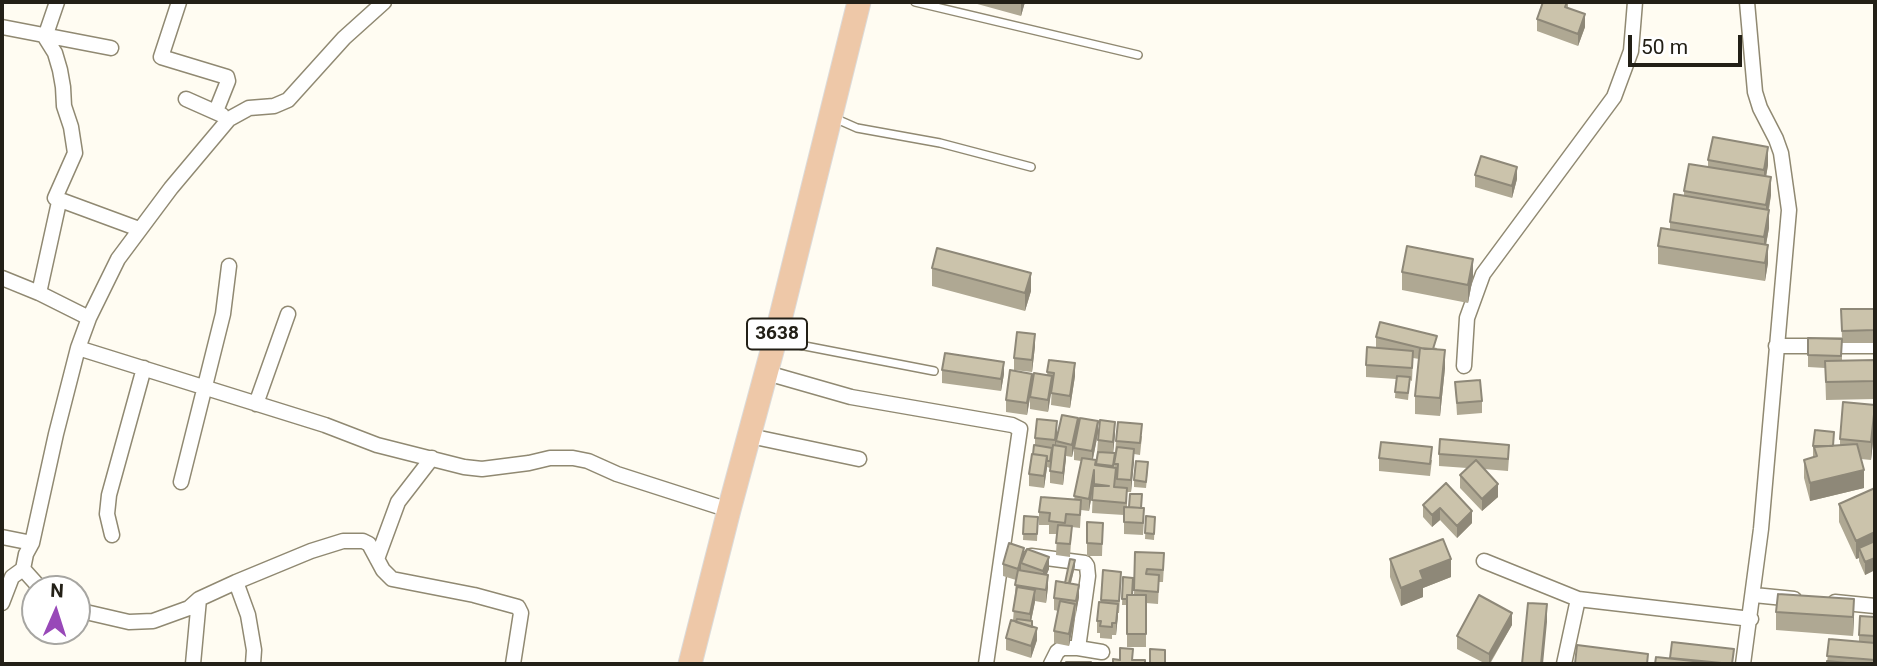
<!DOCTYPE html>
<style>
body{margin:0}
#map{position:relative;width:1877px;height:666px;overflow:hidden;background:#fffcf2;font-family:Roboto,sans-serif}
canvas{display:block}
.frame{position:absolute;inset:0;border:4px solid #232017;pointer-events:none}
.north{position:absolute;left:21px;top:575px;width:70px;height:70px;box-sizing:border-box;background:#fff;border:2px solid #a7a6a2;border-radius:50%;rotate:3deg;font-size:19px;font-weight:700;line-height:28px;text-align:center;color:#232017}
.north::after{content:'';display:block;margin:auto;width:24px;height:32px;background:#9848b8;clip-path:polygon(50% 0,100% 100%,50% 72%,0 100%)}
.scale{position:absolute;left:1628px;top:35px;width:114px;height:32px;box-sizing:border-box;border:4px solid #232017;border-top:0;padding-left:9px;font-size:21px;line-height:24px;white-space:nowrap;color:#232017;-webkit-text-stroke:5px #fff;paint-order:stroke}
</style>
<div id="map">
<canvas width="1877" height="666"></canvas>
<div class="frame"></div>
<div class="north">N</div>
<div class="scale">50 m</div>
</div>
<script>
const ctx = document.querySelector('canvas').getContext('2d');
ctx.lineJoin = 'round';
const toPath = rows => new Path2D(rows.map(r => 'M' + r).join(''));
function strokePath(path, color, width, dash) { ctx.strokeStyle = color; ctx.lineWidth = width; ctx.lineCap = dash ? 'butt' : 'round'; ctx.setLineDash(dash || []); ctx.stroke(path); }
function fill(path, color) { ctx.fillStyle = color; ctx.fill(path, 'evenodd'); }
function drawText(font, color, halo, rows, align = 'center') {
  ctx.font = font + ' Roboto,sans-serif'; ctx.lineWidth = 5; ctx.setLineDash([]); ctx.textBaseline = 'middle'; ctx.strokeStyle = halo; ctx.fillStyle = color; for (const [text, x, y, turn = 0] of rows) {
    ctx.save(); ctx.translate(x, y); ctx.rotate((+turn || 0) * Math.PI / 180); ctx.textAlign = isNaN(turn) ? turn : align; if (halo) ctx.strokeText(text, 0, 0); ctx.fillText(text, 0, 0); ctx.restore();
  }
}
const lane = toPath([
 [915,2,1138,55],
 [832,117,857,128,940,143,1031,167],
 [779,341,934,371]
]);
const street = toPath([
 [57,2,45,37,55,53,60,70,63,87,64,106,71,127,75,153,55,198,139,229],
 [179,2,161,57,227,77,228,81,216,111],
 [2,27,111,48],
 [186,99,222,115],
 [2,278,39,293,89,318],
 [39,293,59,202],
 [1776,346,1875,346],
 [78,348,325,425,377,445,464,467,482,469,529,463,550,458,573,458,588,461,617,474,729,510],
 [1464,366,1467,318,1483,274,1614,97,1631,51,1635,2],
 [767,373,851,397,1012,425,1020,429,986,664],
 [256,404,288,314],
 [750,436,859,459],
 [181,482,223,314,229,266],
 [112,535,107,514,109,495,144,368],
 [2,537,32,543],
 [1031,556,1085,563,1087,566,1088,576,1078,648],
 [377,559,398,502,432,458],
 [1484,561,1578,599,1751,619],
 [236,582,311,551,343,541,363,541,369,544,383,570,392,579,474,595,518,607,521,613,513,664],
 [41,589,23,569,26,554,32,543,56,434,78,348,89,318,118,259,171,188,229,119,249,108,274,106,288,100,344,38,384,2],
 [1754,595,1794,599],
 [199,599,236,582,248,615,254,650,253,664],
 [1835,602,1875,606],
 [2,603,12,577,23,569],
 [77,610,129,622,153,621,189,608,199,599,193,664],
 [1051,664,1057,652,1062,648,1078,648,1102,652],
 [1564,664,1578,599],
 [1743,664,1761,529,1789,210,1781,153,1776,139,1760,108,1755,92,1747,2]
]);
const primary = toPath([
 [690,664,729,510,775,340,859,2]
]);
strokePath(lane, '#908972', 10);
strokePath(street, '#908972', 17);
strokePath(primary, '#dcdbda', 25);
strokePath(lane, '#fff', 7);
strokePath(street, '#fff', 14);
strokePath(primary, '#eec8a8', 23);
fill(toPath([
 [970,2,1025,2,1021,16],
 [1568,2,1568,8,1585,27,1578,46,1537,31,1537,19],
 [1708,160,1768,165,1766,177,1771,195,1769,210,1769,228,1766,245,1768,263,1765,281,1658,264,1658,246,1670,230,1670,222,1684,196,1684,191,1708,167],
 [1475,175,1517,179,1512,198,1475,187],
 [932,268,1031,291,1025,311,932,286],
 [1402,272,1473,277,1468,303,1402,290],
 [1841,309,1875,309,1875,343,1842,343,1842,360,1875,360,1875,399,1826,400,1825,368,1808,367,1808,338,1842,339],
 [1376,337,1437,348,1436,350,1445,368,1440,416,1415,414,1415,396,1419,359,1413,358,1412,381,1410,380,1408,400,1395,398,1396,379,1366,377,1366,365,1376,348],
 [1035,346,1032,372,1014,370,1014,358],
 [1049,360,1075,376,1070,408,1051,405,1052,385,1048,412,1030,409,1030,397,1047,375],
 [942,370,1004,374,1001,391,942,383],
 [1455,382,1482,401,1482,413,1457,415],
 [1032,386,1027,415,1006,412,1006,400],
 [1875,423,1871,460,1861,459,1864,488,1810,501,1804,478,1804,460,1813,457,1813,446,1840,445,1840,439],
 [1078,429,1098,433,1093,459,1096,460,1096,466,1098,440,1115,434,1113,453,1114,468,1116,441,1142,436,1140,455,1134,454,1131,492,1127,492,1127,507,1141,508,1144,520,1143,535,1124,534,1124,515,1092,513,1093,488,1089,511,1081,510,1080,528,1072,527,1070,557,1056,555,1057,534,1049,534,1049,525,1039,525,1039,512,1074,500,1081,461,1074,460,1074,448,1072,457,1066,456,1063,485,1050,483,1050,468,1047,467,1044,488,1029,486,1029,474,1035,445,1035,438,1057,433,1056,441],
 [1439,454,1509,457,1508,471,1484,469,1498,497,1482,511,1460,488,1460,475,1467,468,1439,466],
 [1379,458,1432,460,1430,476,1379,471],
 [1148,468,1146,488,1134,487,1134,480],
 [1446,483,1472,523,1457,538,1440,520,1432,527,1423,517,1423,505],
 [1875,488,1875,570,1865,575,1859,561,1859,558,1856,559,1839,522,1839,504],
 [1024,516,1038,517,1037,541,1023,540],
 [1146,516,1155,517,1154,540,1145,539],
 [1087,522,1103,523,1102,556,1087,556],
 [1135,552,1164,565,1163,582,1159,582,1158,604,1146,603,1146,647,1127,647,1127,605,1122,605,1123,577,1132,595,1134,595],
 [1024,555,1049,569,1046,575,1048,587,1046,603,1035,601,1031,621,1037,640,1031,658,1006,650,1006,638,1013,621,1016,580,1003,576,1003,564],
 [1390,559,1451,577,1423,588,1423,597,1401,606,1390,577],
 [1075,566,1071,583,1079,597,1069,646,1054,643,1054,631,1058,611,1054,610,1054,598],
 [1103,570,1121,584,1119,613,1118,613,1116,635,1112,635,1112,639,1100,638,1100,633,1097,633,1097,621,1101,602],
 [1776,612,1854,617,1853,636,1776,630],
 [1875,617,1875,664,1827,664,1829,639,1859,642,1859,635],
 [1512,625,1490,664,1486,664,1457,649,1457,636]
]), '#afa893');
fill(toPath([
 [1021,2,1025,2,1021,16],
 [1585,14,1585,27,1578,46,1578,34],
 [1768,147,1768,165,1764,188,1764,170],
 [1517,167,1517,179,1512,198,1512,186],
 [1771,177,1771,195,1766,223,1766,205],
 [1769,210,1769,228,1764,255,1764,237],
 [1768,245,1768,263,1765,281,1765,263],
 [1473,259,1473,277,1468,303,1468,285],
 [1031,273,1031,291,1025,311,1025,293],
 [1035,334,1035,346,1032,372,1032,360],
 [1445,350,1445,368,1440,416,1440,398],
 [1004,362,1004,374,1001,391,1001,379],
 [1075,363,1075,376,1070,408,1070,396],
 [1032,374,1032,386,1027,415,1027,403],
 [1052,376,1052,388,1048,412,1048,400],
 [1875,405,1875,423,1871,460,1871,442],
 [1078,418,1078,430,1072,457,1072,445],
 [1057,421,1057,433,1055,452,1055,440],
 [1098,421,1098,433,1092,463,1092,451],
 [1115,422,1115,434,1113,454,1113,442],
 [1066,447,1066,459,1063,485,1063,473],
 [1134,449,1134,462,1131,492,1131,480],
 [1047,456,1047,468,1044,488,1044,476],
 [1094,470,1094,482,1089,511,1089,499],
 [1864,470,1864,488,1810,501,1810,483],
 [1498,484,1498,497,1482,511,1482,499],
 [1440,508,1440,520,1432,527,1432,515],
 [1472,511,1472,523,1457,538,1457,526],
 [1875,532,1875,550,1859,548,1859,558,1856,559,1856,541],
 [1024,548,1024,560,1021,563,1021,571,1018,581,1018,569],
 [1049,557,1049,569,1043,584,1043,571],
 [1875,558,1875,570,1865,575,1865,562],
 [1451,559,1451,577,1423,588,1423,597,1401,606,1401,588,1420,571],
 [1075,560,1075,566,1069,590,1069,584],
 [1048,575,1048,587,1046,603,1046,590],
 [1079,585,1079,597,1076,614,1076,601],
 [1035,590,1035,602,1030,626,1030,614],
 [1854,599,1854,617,1853,636,1853,617],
 [1075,604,1075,616,1069,646,1069,634],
 [1118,604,1118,616,1116,635,1116,623],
 [1547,604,1547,622,1543,664,1541,664],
 [1512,613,1512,625,1489,664,1489,654],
 [1037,628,1037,640,1031,658,1031,646]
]), '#8e8878');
const building = toPath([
 [1543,2,1567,2,1565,7,1585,14,1578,34,1537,19,1543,2],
 [1713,137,1768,147,1764,170,1708,160,1713,137],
 [1481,156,1517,167,1512,186,1475,175,1481,156],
 [1689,164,1771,177,1766,205,1684,191,1689,164],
 [1674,194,1769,210,1764,237,1670,222,1674,194],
 [1661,228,1768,245,1765,263,1658,246,1661,228],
 [1407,246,1473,259,1468,285,1402,272,1407,246],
 [937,248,1031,273,1025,293,932,268,937,248],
 [1841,309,1875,309,1875,330,1842,331,1841,309],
 [1380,322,1437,336,1433,349,1425,349,1376,337,1380,322],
 [1017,332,1035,334,1032,360,1014,358,1017,332],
 [1808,338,1842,339,1841,356,1808,355,1808,338],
 [1367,347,1413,351,1412,368,1366,365,1367,347],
 [1420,348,1445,350,1440,398,1415,396,1420,348],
 [945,353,1004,362,1001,379,942,370,945,353],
 [1049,360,1075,363,1070,396,1051,393,1054,373,1047,372,1049,360],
 [1875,360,1875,381,1826,382,1825,361,1875,360],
 [1010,370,1032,374,1027,403,1006,400,1010,370],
 [1034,373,1052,376,1048,400,1030,397,1034,373],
 [1397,376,1410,377,1408,393,1395,392,1397,376],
 [1480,380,1482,401,1457,403,1455,382,1480,380],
 [1843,402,1875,405,1871,442,1840,439,1843,402],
 [1062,415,1078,418,1072,445,1056,441,1062,415],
 [1080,418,1098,421,1092,451,1074,448,1080,418],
 [1037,419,1057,421,1055,440,1035,438,1037,419],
 [1100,420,1115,422,1113,442,1098,440,1100,420],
 [1118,422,1142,424,1140,443,1116,441,1118,422],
 [1815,430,1834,432,1833,446,1813,446,1815,430],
 [1440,439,1509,445,1508,459,1439,454,1440,439],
 [1381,442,1432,447,1430,464,1379,458,1381,442],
 [1857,444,1864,470,1810,483,1804,460,1817,456,1814,447,1857,444],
 [1034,445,1052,448,1050,461,1047,461,1047,456,1033,454,1034,445],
 [1053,445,1066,447,1063,473,1050,471,1053,445],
 [1117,447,1134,449,1131,480,1117,479,1118,464,1114,464,1117,447],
 [1098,452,1115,453,1113,466,1096,464,1098,452],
 [1032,454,1047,456,1044,476,1029,474,1032,454],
 [1082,458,1096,460,1095,465,1116,468,1114,487,1127,488,1126,503,1092,500,1093,486,1109,486,1094,484,1094,470,1089,499,1074,496,1082,458],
 [1476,460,1498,484,1482,499,1460,475,1476,460],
 [1136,461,1148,462,1146,482,1134,480,1136,461],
 [1446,483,1472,511,1457,526,1440,508,1432,515,1423,505,1446,483],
 [1875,488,1875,532,1856,541,1839,504,1875,488],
 [1130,494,1142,494,1141,508,1129,507,1130,494],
 [1041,497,1081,500,1080,515,1066,514,1065,523,1049,521,1050,513,1039,512,1041,497],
 [1124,507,1144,508,1143,523,1124,522,1124,507],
 [1024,516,1038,517,1037,534,1023,534,1024,516],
 [1146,516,1155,517,1154,534,1145,533,1146,516],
 [1087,522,1103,523,1102,544,1087,543,1087,522],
 [1058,525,1072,526,1070,544,1056,543,1058,525],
 [1443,539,1451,559,1420,571,1423,579,1401,588,1390,559,1443,539],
 [1875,541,1875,558,1865,562,1859,548,1875,541],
 [1009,543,1024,548,1018,569,1003,564,1009,543],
 [1027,549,1049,557,1043,571,1021,563,1027,549],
 [1135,552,1164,553,1163,570,1147,569,1146,574,1159,575,1158,592,1134,590,1135,552],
 [1070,559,1075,560,1069,583,1065,583,1070,559],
 [1018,570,1048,575,1046,590,1015,585,1018,570],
 [1103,570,1121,572,1119,601,1101,600,1103,570],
 [1123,577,1133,578,1132,595,1127,595,1127,599,1122,599,1123,577],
 [1056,581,1079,585,1076,601,1054,598,1056,581],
 [1017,587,1035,590,1030,614,1013,611,1017,587],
 [1778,594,1854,599,1853,617,1776,612,1778,594],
 [1127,595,1146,595,1146,634,1127,634,1127,595],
 [1479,595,1512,613,1489,654,1457,636,1479,595],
 [1060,601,1075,604,1069,634,1054,631,1060,601],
 [1099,602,1118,604,1116,623,1112,623,1112,627,1100,626,1101,621,1097,621,1099,602],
 [1528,603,1547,604,1541,664,1522,664,1528,603],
 [1860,616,1875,617,1875,636,1859,635,1860,616],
 [1017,619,1032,621,1032,627,1016,622,1017,619],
 [1011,620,1037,628,1031,646,1006,638,1011,620],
 [1829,639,1875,643,1875,660,1827,656,1829,639],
 [1672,642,1734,649,1732,664,1670,658,1672,642],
 [1577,645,1648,654,1647,664,1575,664,1577,645],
 [1120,648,1133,649,1132,660,1145,660,1145,664,1113,664,1113,659,1120,660,1120,648],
 [1150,649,1165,650,1165,664,1150,664,1150,649],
 [1656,657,1721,664,1655,664,1656,657],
 [1827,661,1857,664,1827,664,1827,661],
 [1066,662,1091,662,1091,664,1066,664,1066,662]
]);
fill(building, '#cbc3ab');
strokePath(building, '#8e8878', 2);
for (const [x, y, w] of [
 [777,334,60]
]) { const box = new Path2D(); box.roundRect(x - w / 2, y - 15.5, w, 31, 5); ctx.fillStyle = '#fff'; ctx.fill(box); strokePath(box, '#232017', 2); }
drawText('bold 19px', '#232017', null, [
 ["3638",777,334]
]);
</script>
